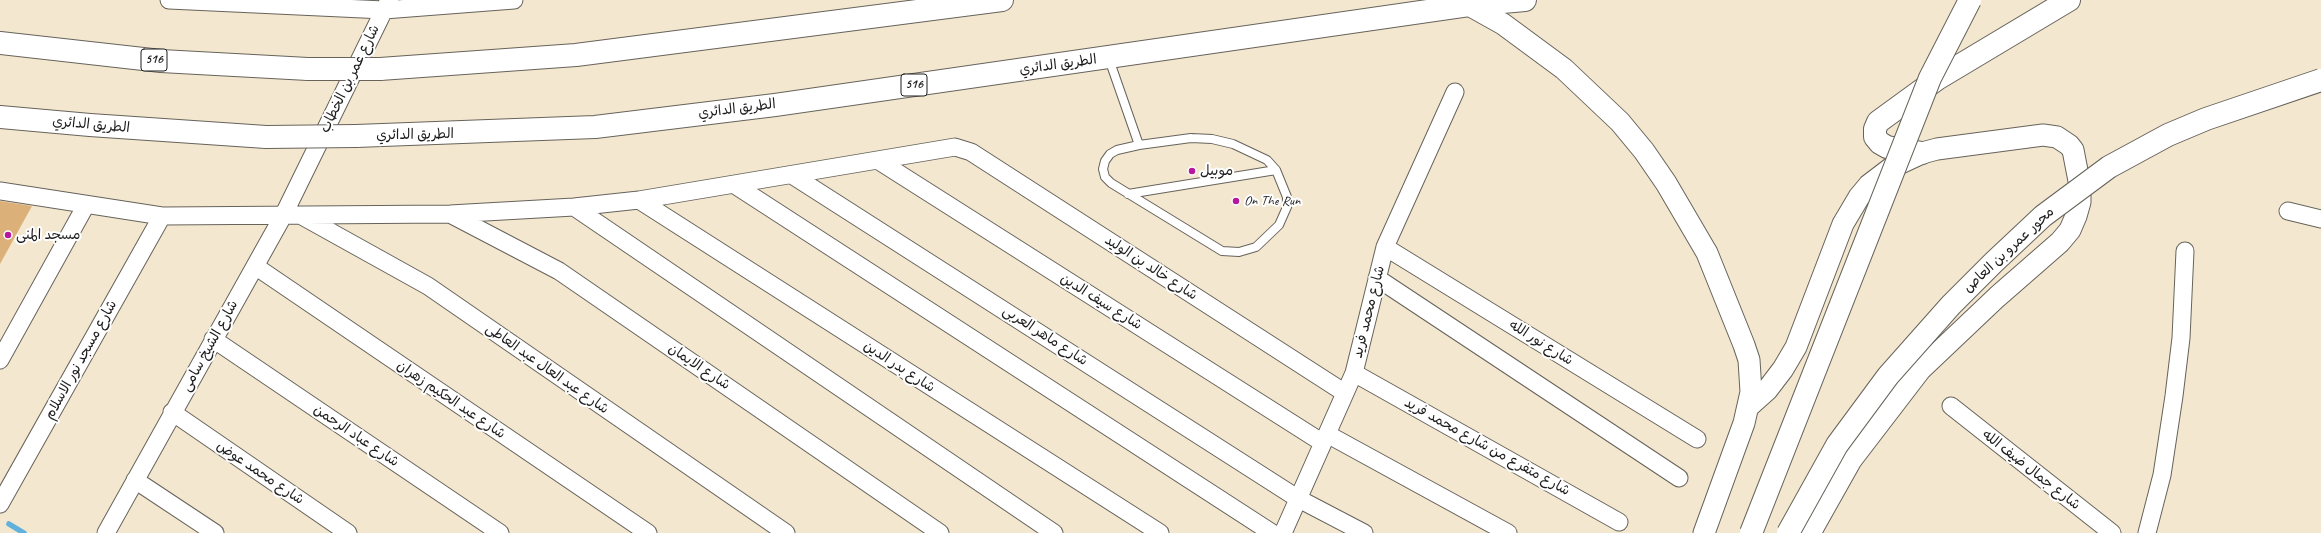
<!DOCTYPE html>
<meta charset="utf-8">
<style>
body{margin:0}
canvas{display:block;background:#f3e7cf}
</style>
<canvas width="2321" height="533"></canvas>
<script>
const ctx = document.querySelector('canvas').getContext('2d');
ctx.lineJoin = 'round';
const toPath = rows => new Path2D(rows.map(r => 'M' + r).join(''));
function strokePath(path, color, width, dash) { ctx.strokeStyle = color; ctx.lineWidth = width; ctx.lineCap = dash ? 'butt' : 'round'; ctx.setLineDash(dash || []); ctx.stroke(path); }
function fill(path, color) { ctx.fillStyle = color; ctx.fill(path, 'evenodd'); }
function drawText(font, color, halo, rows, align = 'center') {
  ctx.font = font + ' Caveat,"Playpen Sans Arabic",sans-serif'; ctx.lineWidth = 4; ctx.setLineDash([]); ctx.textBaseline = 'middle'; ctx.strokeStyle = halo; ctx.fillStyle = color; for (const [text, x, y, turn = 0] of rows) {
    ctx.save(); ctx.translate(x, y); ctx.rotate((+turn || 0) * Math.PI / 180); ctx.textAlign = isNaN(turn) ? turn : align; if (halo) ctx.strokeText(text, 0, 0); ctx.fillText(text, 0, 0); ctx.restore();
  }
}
strokePath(toPath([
 [9,524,24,533]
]), '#61b1dc', 5.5);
fill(toPath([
 [0,201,32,206,0,264]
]), '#dbb179');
const service = toPath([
 [1109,59,1139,145],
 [1191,138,1212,139,1233,144,1267,160,1276,170,1287,197,1287,207,1279,225,1256,247,1239,252,1222,251,1111,183,1105,177,1103,169,1105,161,1110,154,1117,150,1139,145,1191,138],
 [1128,194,1276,170]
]);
const minor = toPath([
 [169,0,384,10,514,0],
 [879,161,1323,443],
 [792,175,1297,498,1364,533],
 [735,185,1272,533],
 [0,191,162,216,450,214,574,207,639,200,955,147,971,152,1345,393],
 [639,200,1160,533],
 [574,207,1054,533],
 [2288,211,2321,219],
 [450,214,559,271,940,533],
 [302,216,428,286,786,533],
 [1385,247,1697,439],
 [255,266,648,533],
 [1377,278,1679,478],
 [213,339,500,533],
 [0,360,86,205],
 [1354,373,1619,522],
 [1951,406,2112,533],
 [172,412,348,533],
 [1327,434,1508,533],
 [135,480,215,533],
 [0,504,162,216],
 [106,533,283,216,389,0],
 [1283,533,1354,373,1385,247,1455,92],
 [2147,533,2162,475,2174,396,2181,338,2185,251]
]);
const tertiary = toPath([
 [1469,5,1503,24,1564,69,1620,122,1644,151,1666,183,1707,253,1744,345,1749,360,1751,392,1744,423,1704,533],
 [1748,407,1767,390,1783,369,1796,347,1843,224,1859,197,1869,185,1894,166,1922,153,1937,149,2043,135,2057,137,2069,145,2073,150,2080,186,2080,202,2076,216,2070,230,2060,242,1997,297,1920,370,1851,460,1810,533]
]);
const motorway = toPath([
 [0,43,161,61,308,69],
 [380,69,576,55,1002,0],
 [0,117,90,125,266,137],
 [356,136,595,127,775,105,1469,5,1525,0],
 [1922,153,1887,147,1880,143,1875,137,1875,129,1878,122,1937,79,2069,0]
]);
strokePath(service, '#67635b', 10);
strokePath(minor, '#67635b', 19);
strokePath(tertiary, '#67635b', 23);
strokePath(motorway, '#67635b', 24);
strokePath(service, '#fff', 8);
strokePath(minor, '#fff', 17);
strokePath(tertiary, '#fff', 21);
strokePath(motorway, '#fff', 22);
const primaryBridge = toPath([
 [1751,533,1930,78,1970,0],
 [1788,533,1837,445,1888,376,1951,305,1994,262,2043,216,2109,167,2168,135,2206,119,2321,80]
]);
const motorwayBridge = toPath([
 [308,69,380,69],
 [266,137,356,136]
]);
strokePath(primaryBridge, '#67635b', 24, []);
strokePath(motorwayBridge, '#67635b', 24, []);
strokePath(primaryBridge, '#fff', 22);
strokePath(motorwayBridge, '#fff', 22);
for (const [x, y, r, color] of [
 [1192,171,4,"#b5179e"],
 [1236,201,4,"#b5179e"],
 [8,235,4,"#b5179e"]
]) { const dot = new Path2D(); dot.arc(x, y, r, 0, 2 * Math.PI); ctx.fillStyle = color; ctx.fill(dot); strokePath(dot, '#fff', 1.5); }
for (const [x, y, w] of [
 [154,60,26],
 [914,85,26]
]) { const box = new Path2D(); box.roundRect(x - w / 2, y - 11, w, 22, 3); ctx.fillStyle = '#fff'; ctx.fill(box); strokePath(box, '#1c1c1c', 1); }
drawText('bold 13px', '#1c1c1c', null, [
 ["516",154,60],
 ["516",914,85]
]);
drawText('14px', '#1c1c1c', '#fff', [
 ["الطريق الدائري",1058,65,-8],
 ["شارع عمر بن الخطاب",350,79,-64],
 ["الطريق الدائري",737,109,-7],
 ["الطريق الدائري",91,125,5],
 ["الطريق الدائري",415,135,-1],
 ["محور عمرو بن العاص",2009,250,-43],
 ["شارع خالد بن الوليد",1151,268,33],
 ["شارع سيف الدين",1101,302,32],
 ["شارع محمد فريد",1369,312,-76],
 ["شارع ماهر العربى",1045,336,33],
 ["شارع نور الله",1541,343,32],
 ["شارع الشيخ سامى",210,346,-61],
 ["شارع مسجد نور الاسلام",81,360,-61],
 ["شارع الايمان",699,367,34],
 ["شارع بدر الدين",899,367,33],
 ["شارع عبد العال عبد العاطى",547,369,35],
 ["شارع عبد الحكيم زهران",451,400,34],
 ["شارع عباد الرحمن",356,436,34],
 ["شارع متفرع من شارع محمد فريد",1487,447,29],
 ["شارع جمال ضيف الله",2031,470,38],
 ["شارع محمد عوض",260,473,34]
]);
drawText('14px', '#1c1c1c', '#fff', [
 ["موبيل",1200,171],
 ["On The Run",1244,201],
 ["مسجد المنى",16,235]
], 'left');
</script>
